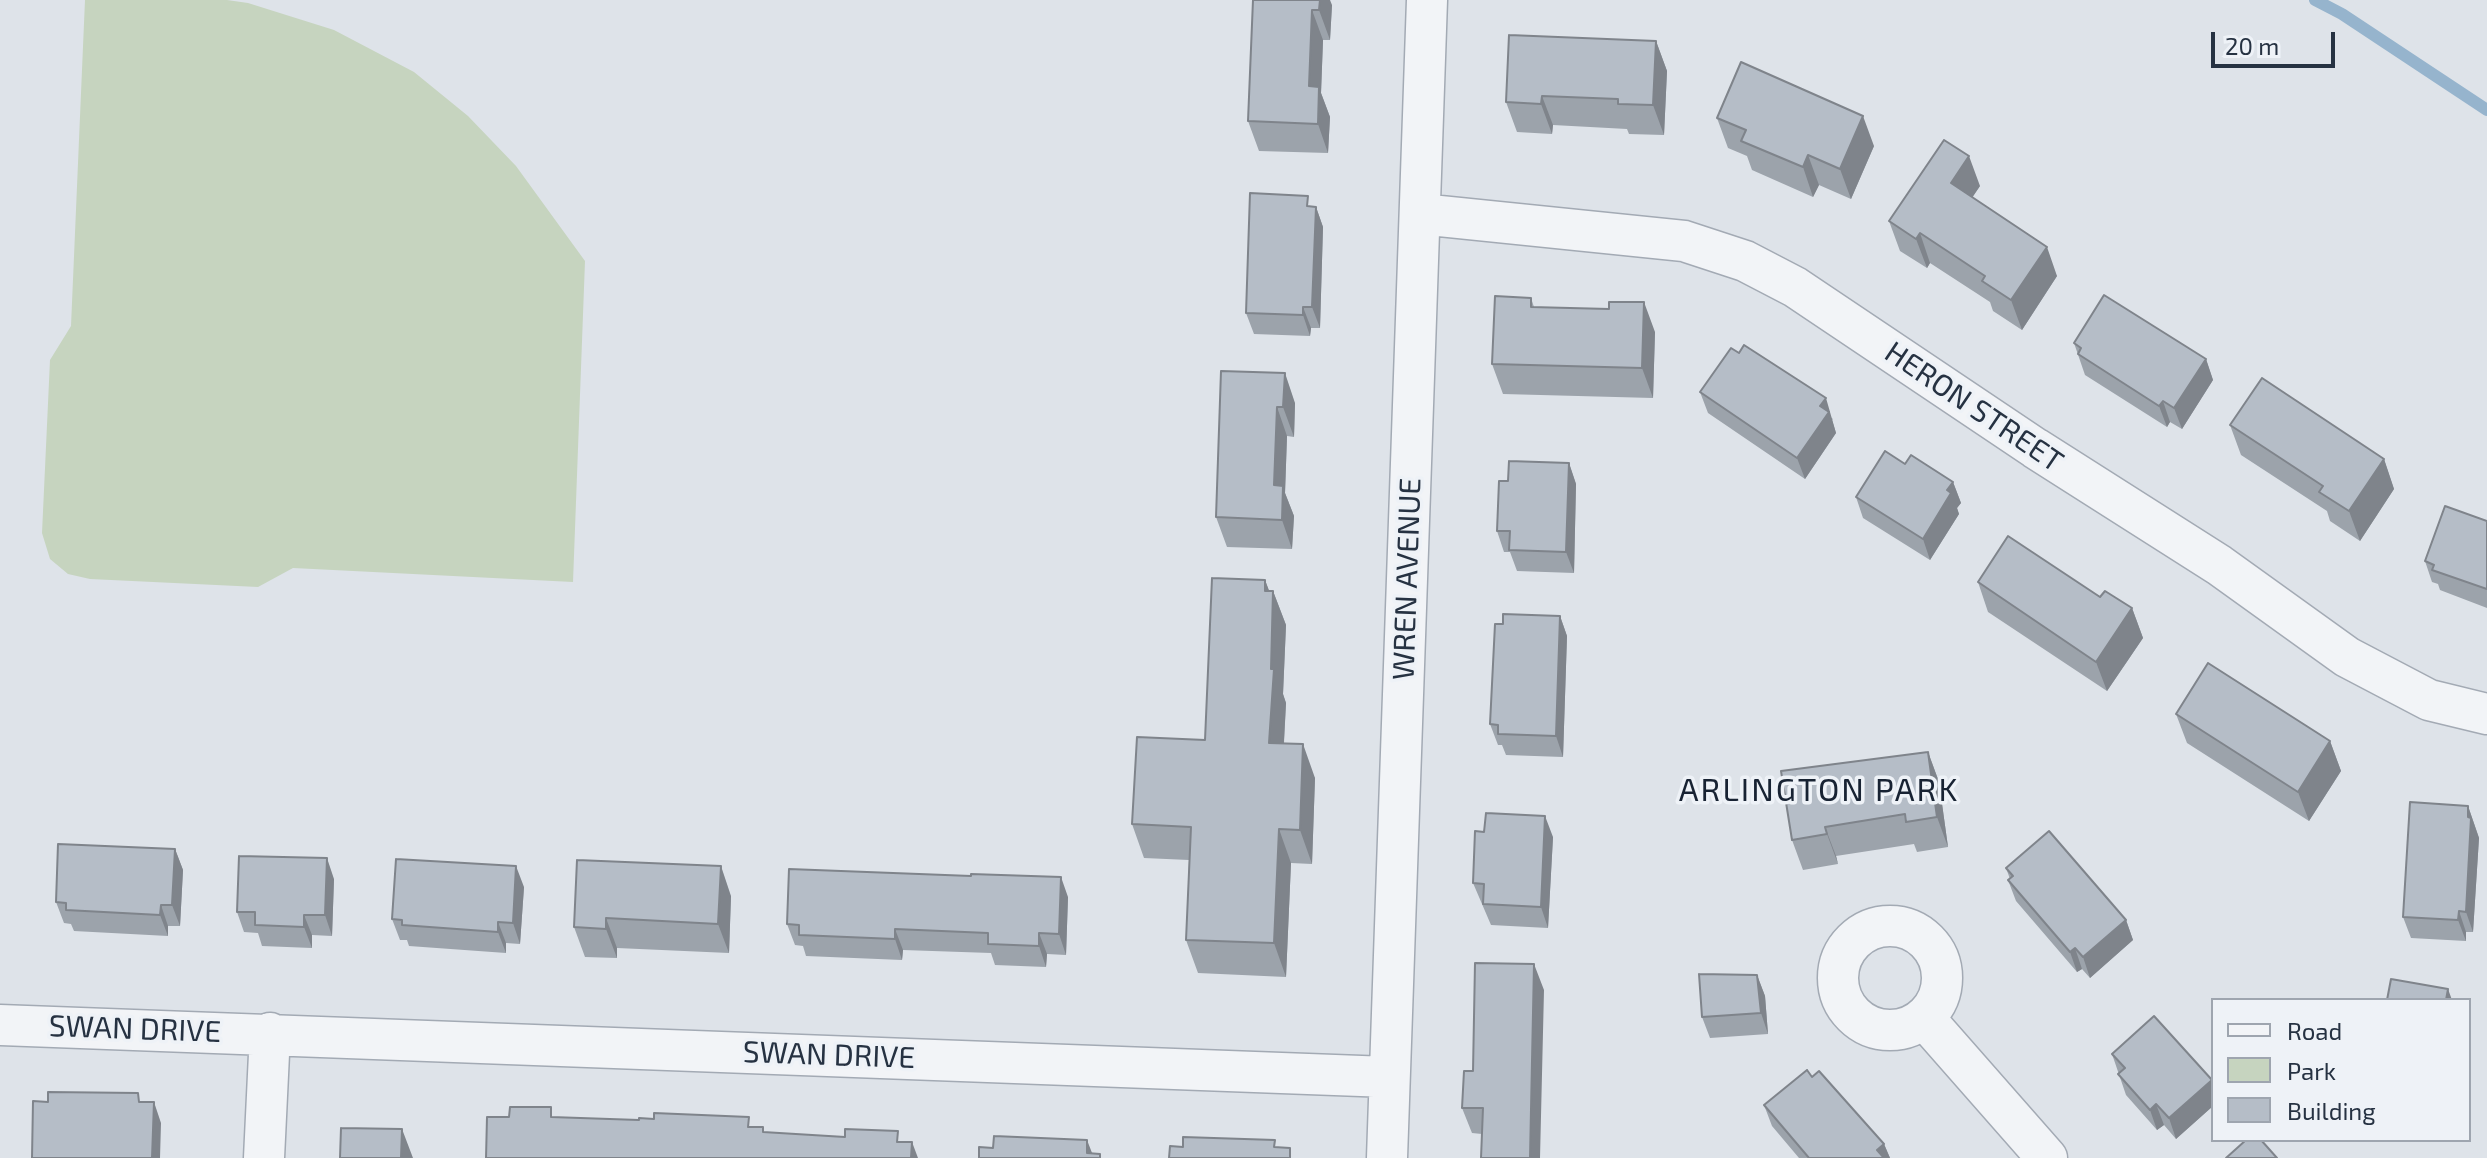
<!DOCTYPE html>
<style>
body{margin:0}
#map{position:relative;width:2487px;height:1158px;overflow:hidden;background:#dee3e9;font-family:"Exo 2",sans-serif}
canvas{display:block}
.legend{position:absolute;left:2211px;top:998px;width:260px;height:144px;box-sizing:border-box;background:#eef2f7;border:2px solid #9ea5af;margin:0;padding:10px 14px;list-style:none;font-size:24px;color:#263242}
.legend li{display:flex;align-items:center;gap:16px;height:40px}
.legend b{width:40px;border:2px solid #9ea5af}
.scale{position:absolute;left:2211px;top:32px;width:124px;height:36px;box-sizing:border-box;border:4px solid #263242;border-top:0;padding-left:10px;font-size:24px;line-height:28px;white-space:nowrap;color:#263242;-webkit-text-stroke:6px #eef2f7;paint-order:stroke}
</style>
<div id="map">
<canvas width="2487" height="1158"></canvas>
<ul class="legend">
<li><b style="height:10px;background:#f2f4f7"></b>Road</li>
<li><b style="height:22px;background:#c6d4bf"></b>Park</li>
<li><b style="height:22px;background:#b5bdc7"></b>Building</li>
</ul>
<div class="scale">20 m</div>
</div>
<script>
const ctx = document.querySelector('canvas').getContext('2d');
ctx.lineJoin = 'round';
function fill(path, color) { ctx.fillStyle = color; ctx.fill(path, 'evenodd'); }
const toPath = rows => new Path2D(rows.map(r => 'M' + r).join(''));
function strokePath(path, color, width, dash) { ctx.strokeStyle = color; ctx.lineWidth = width; ctx.lineCap = dash ? 'butt' : 'round'; ctx.setLineDash(dash || []); ctx.stroke(path); }
function drawText(font, color, halo, rows, align = 'center') {
  ctx.font = font + ' "Exo 2",sans-serif'; ctx.lineWidth = 7; ctx.setLineDash([]); ctx.textBaseline = 'middle'; ctx.strokeStyle = halo; ctx.fillStyle = color; for (const [text, x, y, turn = 0] of rows) {
    ctx.save(); ctx.translate(x, y); ctx.rotate((+turn || 0) * Math.PI / 180); ctx.textAlign = isNaN(turn) ? turn : align; if (halo) ctx.strokeText(text, 0, 0); ctx.fillText(text, 0, 0); ctx.restore();
  }
}
fill(toPath([
 [85,0,227,0,248,3,334,30,414,72,468,116,516,166,585,261,573,582,293,568,258,587,90,579,68,574,50,559,42,533,50,360,71,326]
]), '#c6d4bf');
strokePath(toPath([
 [2315,0,2342,14,2487,110]
]), '#96b4cd', 12);
const street = toPath([
 [1420,214,1684,241,1745,261,1795,287,2035,448,2219,565,2347,657,2429,700,2487,714],
 '1838 978a52 52 0 1 1 104 0a52 52 0 1 1-104 0Z',
 [1924,1018,2047,1158],
 [0,1025,1388,1077],
 [264,1158,270,1033],
 [1387,1158,1427,0]
]);
strokePath(street, '#a3aab4', 43);
strokePath(street, '#f2f4f7', 40);
fill(toPath([
 [1253,0,1332,5,1330,40,1323,40,1321,93,1330,117,1328,153,1259,151,1248,121],
 [1656,41,1667,71,1664,135,1629,134,1627,129,1553,125,1552,134,1517,132,1506,102],
 [1717,118,1874,146,1851,199,1819,185,1813,197,1752,170,1747,156,1728,148],
 [1980,186,1972,197,2057,276,2022,330,1993,311,1990,302,1930,263,1927,268,1900,251,1889,221],
 [1311,207,1316,207,1323,227,1320,328,1311,328,1310,336,1254,334,1246,313],
 [1531,298,1534,307,1655,332,1653,398,1503,394,1492,364],
 [2074,343,2206,359,2213,380,2182,429,2170,422,2167,427,2085,375],
 [1739,353,1833,419,1832,420,1836,433,1805,479,1708,413,1700,392],
 [1221,371,1295,403,1294,437,1287,436,1285,493,1294,516,1292,549,1227,547,1216,517],
 [2230,425,2384,459,2394,489,2360,541,2330,521,2327,511,2241,455],
 [1569,463,1576,484,1574,573,1517,571,1510,552,1504,552,1497,531,1508,481],
 [1905,464,1953,482,1961,503,1957,508,1959,514,1930,560,1863,518,1856,497],
 [2487,521,2487,608,2440,590,2438,584,2432,582,2425,561],
 [1265,580,1269,591,1273,591,1286,625,1283,694,1286,703,1284,743,1315,778,1312,864,1291,863,1286,977,1198,973,1186,940,1189,860,1144,858,1132,824,1205,740],
 [1978,582,2132,608,2143,638,2107,691,1988,612],
 [1560,616,1567,636,1563,757,1506,755,1502,745,1498,745,1490,724,1503,624],
 [2176,714,2330,741,2341,771,2309,821,2187,743],
 [1928,752,1939,782,1948,847,1917,852,1914,844,1836,856,1838,864,1803,870,1792,840],
 [2468,806,2479,838,2473,932,2466,932,2466,941,2411,938,2403,917],
 [1484,832,1553,837,1548,928,1491,925,1473,883],
 [175,849,183,870,180,926,168,926,168,936,74,931,71,924,64,923,56,902],
 [577,860,731,896,729,953,617,948,617,958,585,957,574,927],
 [2006,868,2126,920,2133,940,2090,978,2082,969,2077,972,2016,901,2008,880,2010,879],
 [334,879,332,936,312,935,312,948,262,946,258,933,244,932,237,912],
 [524,887,520,944,506,943,506,953,409,946,407,940,400,940,392,919],
 [1068,897,1066,955,1047,954,1046,967,995,965,991,953,903,950,902,960,806,956,803,946,795,945,787,924],
 [1757,975,1765,996,1768,1034,1710,1038,1702,1017],
 [1544,990,1482,1134,1472,1133,1462,1108,1473,1071],
 [2112,1054,2212,1080,2213,1084,2213,1106,2176,1139,2164,1125,2157,1130,2126,1095],
 [1812,1077,1884,1144,1890,1158,1799,1158,1772,1126,1764,1105]
]), '#9ca3ab');
fill(toPath([
 [1320,0,1330,0,1332,5,1330,40,1319,10],
 [1312,10,1323,40,1321,93,1330,117,1328,153,1318,124,1309,86],
 [1656,41,1667,71,1664,135,1653,105],
 [1542,96,1553,125,1552,134,1541,104],
 [1863,116,1874,146,1851,199,1840,169],
 [1808,155,1819,185,1813,197,1803,167],
 [1969,156,1980,186,1962,213,1951,183],
 [1316,207,1323,227,1320,328,1312,307],
 [1920,233,1930,263,1927,268,1916,239],
 [2047,247,2057,276,2022,330,2011,300],
 [1644,302,1655,332,1653,398,1642,368],
 [1303,307,1311,328,1310,336,1303,315],
 [2206,359,2213,380,2182,429,2174,408],
 [1285,373,1295,403,1294,437,1283,407],
 [1826,398,1836,433,1805,479,1797,458,1820,406],
 [2163,401,2170,422,2167,427,2159,406],
 [1277,407,1287,436,1285,493,1294,516,1292,549,1282,520,1274,485],
 [2384,459,2394,489,2360,541,2349,511],
 [1569,463,1576,484,1574,573,1566,552],
 [1953,482,1961,503,1957,508,1959,514,1930,560,1923,539,1947,490],
 [1265,580,1273,601,1273,591,1286,625,1283,694,1286,703,1282,776,1269,743,1271,669],
 [2132,608,2143,638,2107,691,2096,662],
 [1560,616,1567,636,1563,757,1556,736],
 [2330,741,2341,771,2309,821,2298,792],
 [1303,744,1315,778,1312,864,1300,830],
 [1928,752,1939,782,1948,847,1937,817],
 [2468,806,2479,838,2473,932,2466,912],
 [1545,816,1553,837,1548,928,1541,907],
 [1825,827,1836,856,1838,864,1827,834],
 [1279,829,1291,863,1286,977,1274,943],
 [175,849,183,870,180,926,172,905],
 [327,858,334,879,332,936,325,915],
 [516,866,524,887,520,944,513,923],
 [721,866,731,896,729,953,718,924],
 [1061,877,1068,897,1066,955,1059,934],
 [161,905,168,926,168,936,160,915],
 [2459,911,2466,932,2466,941,2458,920],
 [304,915,312,935,312,948,304,927],
 [606,918,617,948,617,958,606,929],
 [2126,920,2133,940,2090,978,2083,957],
 [498,922,506,943,506,953,498,932],
 [895,929,903,950,902,960,895,939],
 [1039,933,1047,954,1046,967,1039,946],
 [2075,948,2082,969,2077,972,2070,952],
 [1534,964,1544,990,1540,1158,1530,1158],
 [1757,975,1765,996,1768,1034,1761,1013],
 [2448,989,2452,1000,2446,1000],
 [2212,1080,2213,1084,2213,1106,2176,1139,2169,1118],
 [154,1102,161,1123,160,1158,152,1158],
 [2156,1104,2164,1125,2157,1130,2150,1110],
 [402,1129,413,1158,401,1158],
 [1087,1140,1094,1158,1087,1153],
 [912,1142,918,1158,911,1158],
 [1884,1144,1890,1158,1880,1158,1877,1150]
]), '#7f848b');
const building = toPath([
 [1253,0,1320,0,1319,10,1312,10,1309,86,1319,87,1318,124,1248,121,1253,0],
 [1509,35,1656,41,1653,105,1618,104,1618,99,1542,96,1541,104,1506,102,1509,35],
 [1741,62,1863,116,1840,169,1808,155,1803,167,1741,141,1746,130,1717,118,1741,62],
 [1944,140,1969,156,1951,183,2047,247,2011,300,1982,281,1985,276,1920,233,1916,239,1889,221,1944,140],
 [1250,193,1308,196,1307,206,1316,207,1312,307,1303,307,1303,315,1246,313,1250,193],
 [2104,295,2206,359,2174,408,2163,401,2159,406,2078,354,2081,348,2074,343,2104,295],
 [1495,296,1531,298,1531,307,1609,309,1609,302,1644,302,1642,368,1492,364,1495,296],
 [1744,345,1826,398,1820,406,1829,412,1797,458,1700,392,1731,348,1739,353,1744,345],
 [1221,371,1285,373,1283,407,1277,407,1274,485,1283,486,1282,520,1216,517,1221,371],
 [2262,378,2384,459,2349,511,2319,492,2323,486,2230,425,2262,378],
 [1885,451,1905,464,1911,455,1953,482,1947,490,1951,493,1923,539,1856,497,1885,451],
 [1509,461,1569,463,1566,552,1509,550,1510,531,1497,531,1499,481,1508,481,1509,461],
 [2445,506,2487,521,2487,589,2432,570,2434,565,2425,561,2445,506],
 [2008,536,2100,597,2105,591,2132,608,2096,662,1978,582,2008,536],
 [1212,578,1265,580,1265,591,1273,591,1271,669,1274,669,1269,743,1303,744,1300,830,1279,829,1274,943,1186,940,1191,827,1132,824,1137,737,1205,740,1212,578],
 [1503,614,1560,616,1556,736,1498,734,1498,725,1490,724,1495,624,1503,624,1503,614],
 [2208,663,2330,741,2298,792,2176,714,2208,663],
 [1928,752,1937,817,1906,822,1905,814,1825,827,1827,834,1792,840,1781,771,1928,752],
 [2410,802,2468,806,2468,817,2471,818,2466,912,2459,911,2458,920,2403,917,2410,802],
 [1486,813,1545,816,1541,907,1483,904,1484,884,1473,883,1475,831,1484,832,1486,813],
 [2049,831,2126,920,2083,957,2075,948,2070,952,2008,880,2013,876,2006,868,2049,831],
 [58,844,175,849,172,905,161,905,160,915,66,910,66,903,56,902,58,844],
 [239,856,327,858,325,915,304,915,304,927,255,925,255,912,237,912,239,856],
 [396,859,516,866,513,923,498,922,498,932,402,925,402,920,392,919,396,859],
 [577,860,721,866,718,924,606,918,606,929,574,927,577,860],
 [789,869,971,876,971,874,1061,877,1059,934,1039,933,1039,946,988,944,988,933,895,929,895,939,799,935,799,925,787,924,789,869],
 [1475,963,1534,964,1530,1158,1481,1158,1483,1108,1462,1108,1464,1071,1473,1071,1475,963],
 [1699,974,1757,975,1761,1013,1702,1017,1699,974],
 [2391,979,2448,989,2446,1000,2387,1000,2391,979],
 [2154,1016,2212,1080,2169,1118,2156,1104,2150,1110,2118,1074,2125,1068,2112,1054,2154,1016],
 [1807,1070,1812,1077,1819,1071,1884,1144,1877,1150,1884,1158,1809,1158,1764,1105,1807,1070],
 [48,1092,138,1093,139,1102,154,1102,152,1158,32,1158,33,1101,48,1102,48,1092],
 [510,1107,551,1107,551,1117,639,1120,639,1118,654,1119,654,1113,749,1117,748,1127,763,1127,763,1132,845,1137,845,1129,898,1131,897,1142,912,1142,911,1158,486,1158,487,1117,509,1117,510,1107],
 [341,1128,402,1129,401,1158,340,1158,341,1128],
 [994,1136,1087,1140,1087,1153,1100,1154,1100,1158,979,1158,979,1147,993,1148,994,1136],
 [1183,1137,1275,1140,1274,1147,1290,1148,1290,1158,1169,1158,1170,1146,1183,1147,1183,1137],
 [2246,1140,2261,1140,2277,1158,2226,1158,2246,1140]
]);
fill(building, '#b5bdc7');
strokePath(building, '#7f848b', 2);
drawText('30px', '#263242', '#eef2f7', [
 ["HERON STREET",1974,407,34],
 ["WREN AVENUE",1407,579,-88],
 ["SWAN DRIVE",135,1029,2],
 ["SWAN DRIVE",829,1055,2]
]);
ctx.letterSpacing = '2px';
drawText('32px', '#182333', '#eef2f7', [
 ["ARLINGTON PARK",1819,790]
]);
ctx.letterSpacing = '0px';
</script>
